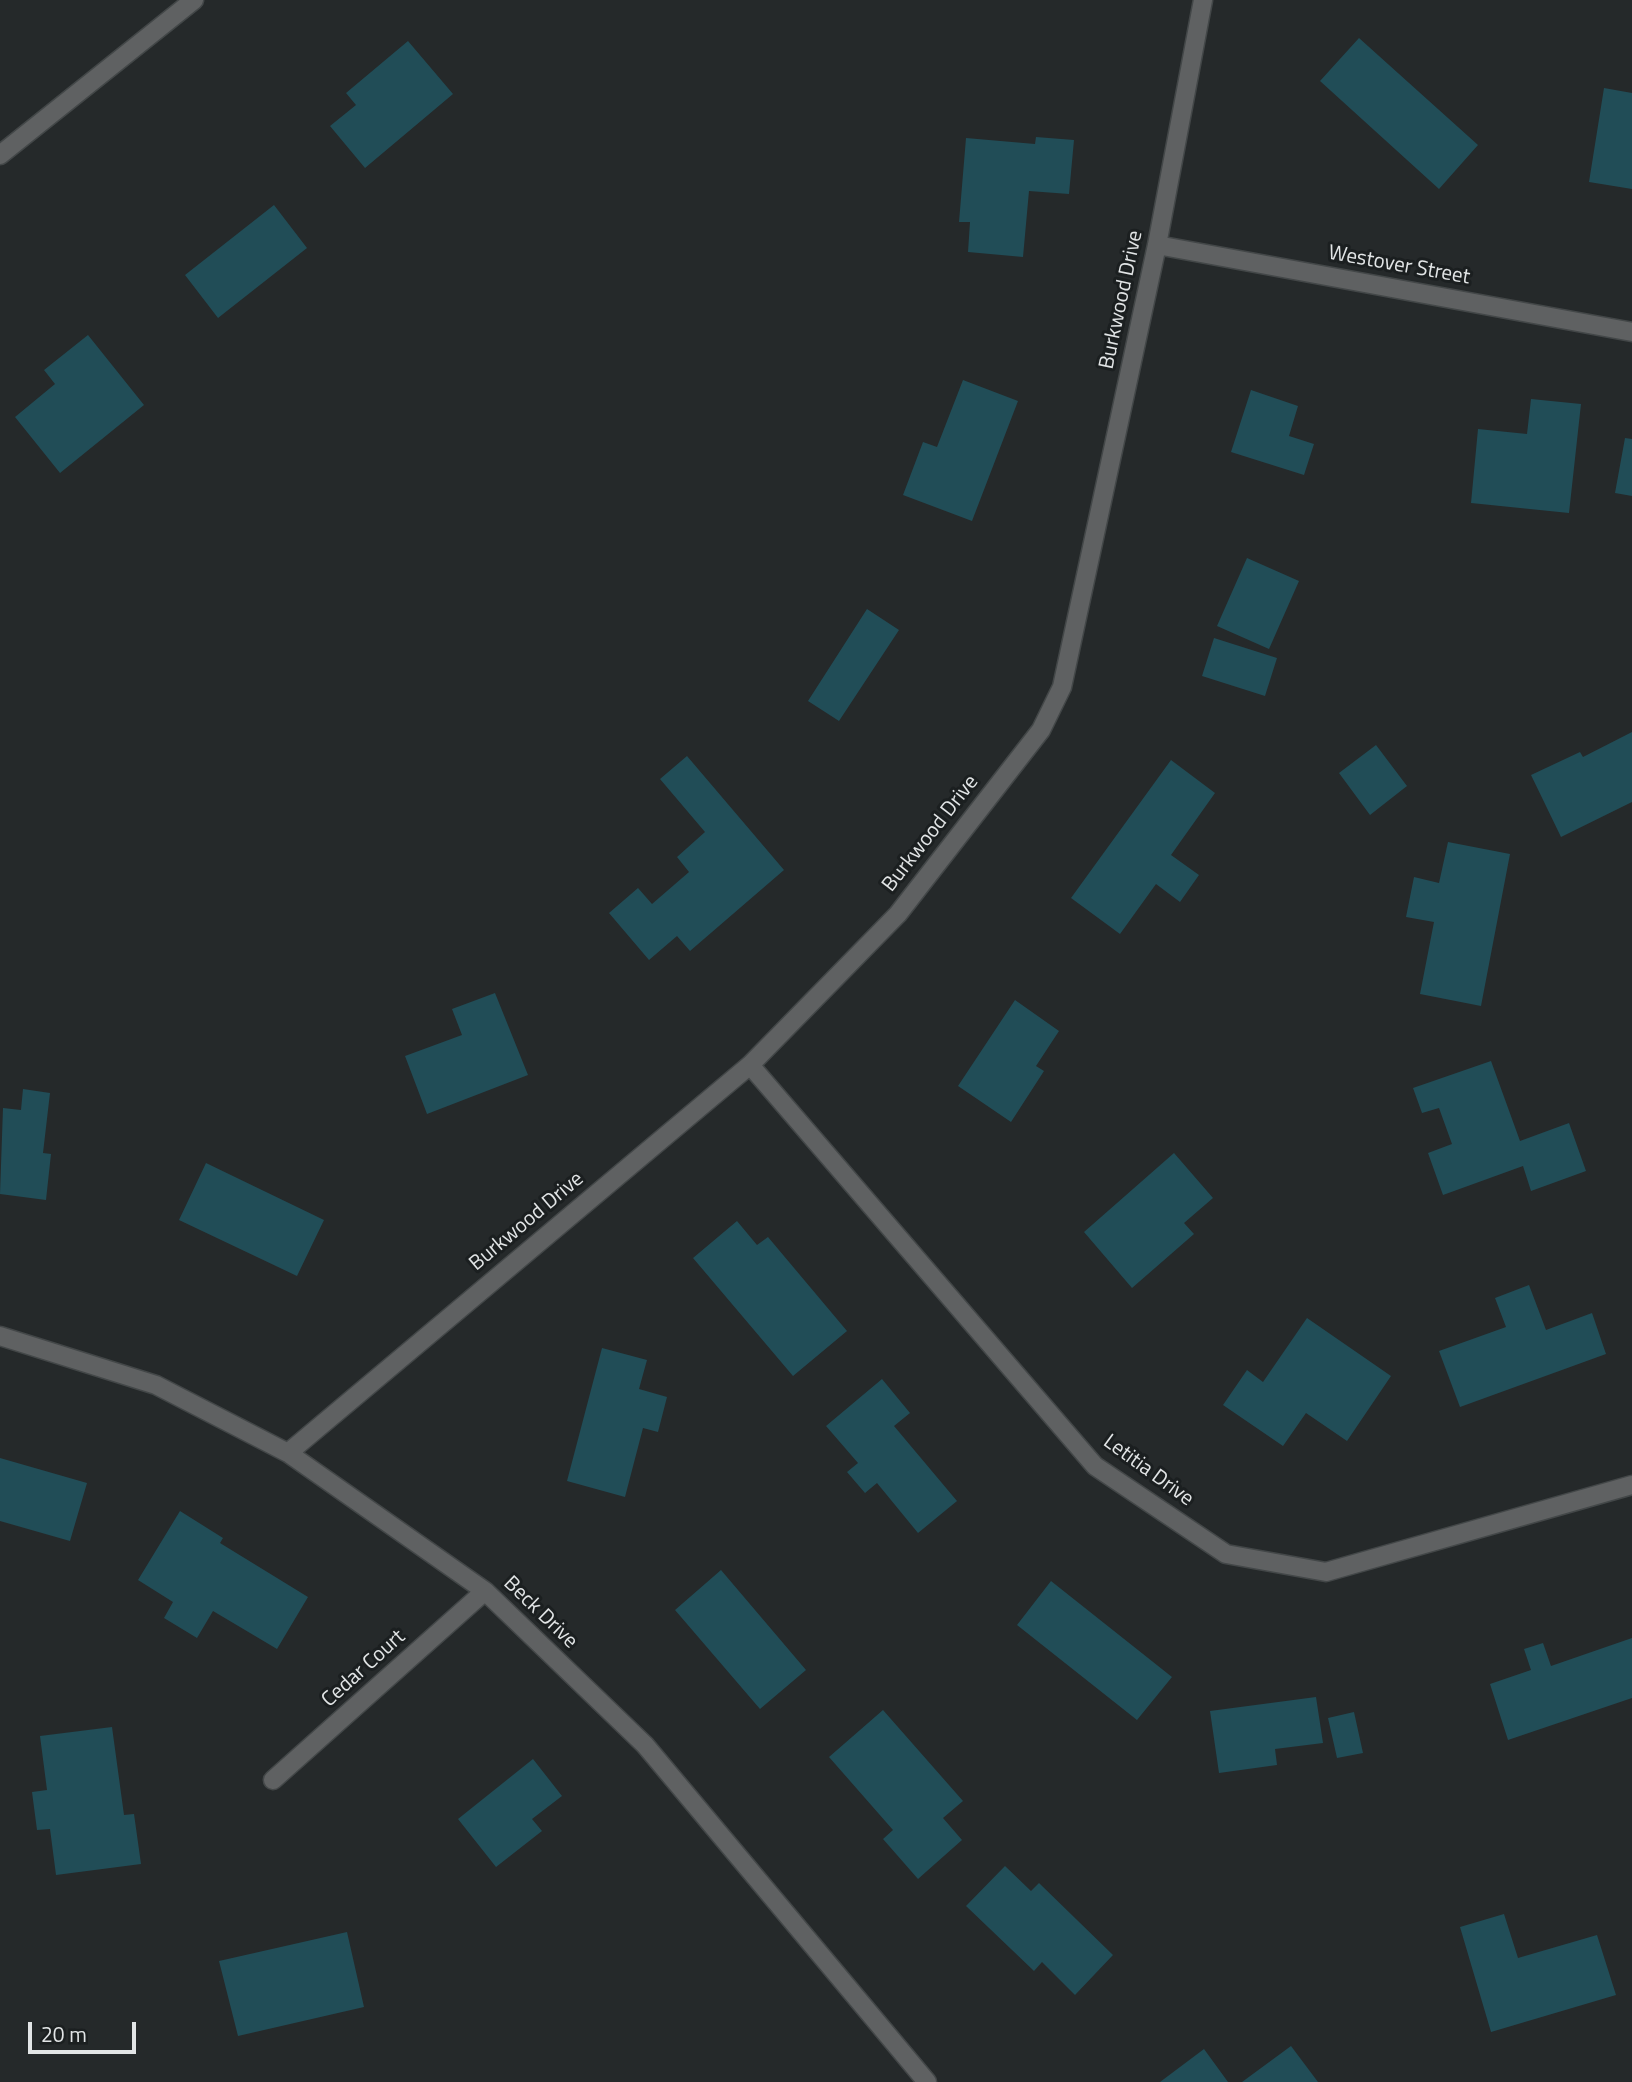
<!DOCTYPE html>
<style>
body{margin:0}
#map{position:relative;width:1632px;height:2082px;overflow:hidden;background:#25292a;font-family:"Titillium Web",sans-serif}
canvas{display:block}
.scale{position:absolute;left:28px;top:2022px;width:108px;height:32px;box-sizing:border-box;border:4px solid #e2e5e6;border-top:0;padding-left:9px;font-size:21px;line-height:24px;white-space:nowrap;color:#e2e5e6;-webkit-text-stroke:5px #1b1f20;paint-order:stroke}
</style>
<div id="map">
<canvas width="1632" height="2082"></canvas>
<div class="scale">20 m</div>
</div>
<script>
const ctx = document.querySelector('canvas').getContext('2d');
ctx.lineJoin = 'round';
function fill(path, color) { ctx.fillStyle = color; ctx.fill(path, 'evenodd'); }
const toPath = rows => new Path2D(rows.map(r => 'M' + r).join(''));
function strokePath(path, color, width, dash) { ctx.strokeStyle = color; ctx.lineWidth = width; ctx.lineCap = dash ? 'butt' : 'round'; ctx.setLineDash(dash || []); ctx.stroke(path); }
function drawText(font, color, halo, rows, align = 'center') {
  ctx.font = font + ' "Titillium Web",sans-serif'; ctx.lineWidth = 6; ctx.setLineDash([]); ctx.textBaseline = 'middle'; ctx.strokeStyle = halo; ctx.fillStyle = color; for (const [text, x, y, turn = 0] of rows) {
    ctx.save(); ctx.translate(x, y); ctx.rotate((+turn || 0) * Math.PI / 180); ctx.textAlign = isNaN(turn) ? turn : align; if (halo) ctx.strokeText(text, 0, 0); ctx.fillText(text, 0, 0); ctx.restore();
  }
}
fill(toPath([
 [1359,38,1478,145,1439,189,1320,81],
 [408,41,453,94,365,168,330,126,356,105,346,93],
 [1604,88,1632,93,1632,189,1589,182],
 [1036,137,1074,140,1069,194,1029,191,1023,257,968,252,970,222,959,222,966,138,1035,144],
 [274,205,307,248,218,318,185,275],
 [88,335,144,405,60,473,15,417,55,384,44,370],
 [963,380,1018,401,972,521,903,495,923,442,937,447],
 [1251,390,1298,406,1289,436,1314,444,1304,475,1231,452],
 [1531,399,1581,404,1569,513,1471,503,1478,429,1527,434],
 [1625,438,1632,439,1632,496,1615,493],
 [1247,558,1299,581,1269,649,1217,626],
 [867,609,899,630,839,721,808,701],
 [1214,638,1277,658,1265,696,1202,676],
 [1632,732,1632,802,1561,837,1531,775,1580,752,1583,757],
 [1376,745,1407,786,1370,815,1339,773],
 [687,756,784,870,690,951,677,936,649,960,609,913,638,888,652,904,689,872,677,857,705,832,660,779],
 [1171,760,1215,793,1171,855,1199,875,1180,902,1156,884,1120,934,1071,898],
 [1448,842,1510,854,1481,1006,1420,994,1434,922,1406,917,1414,877,1439,883],
 [495,993,528,1075,427,1114,405,1056,462,1035,452,1009],
 [1015,1000,1059,1031,1036,1066,1044,1071,1011,1122,958,1086],
 [1491,1061,1520,1141,1569,1123,1586,1171,1531,1191,1523,1166,1443,1195,1428,1153,1452,1144,1439,1108,1422,1113,1413,1088],
 [23,1089,50,1093,43,1153,51,1154,46,1200,0,1194,3,1108,21,1110],
 [1174,1153,1213,1198,1184,1223,1194,1234,1132,1288,1084,1232],
 [206,1163,324,1220,297,1276,179,1220],
 [737,1221,757,1245,768,1237,847,1331,793,1376,693,1258],
 [1529,1285,1546,1330,1592,1313,1606,1354,1460,1407,1439,1351,1506,1327,1495,1298],
 [1307,1318,1391,1376,1347,1441,1306,1413,1283,1446,1223,1405,1247,1370,1263,1382],
 [602,1348,647,1360,639,1389,667,1397,658,1432,643,1428,625,1497,567,1481],
 [882,1379,910,1413,894,1426,957,1501,918,1533,877,1483,865,1493,847,1472,858,1463,826,1426],
 [0,1458,87,1483,70,1541,0,1521],
 [180,1511,223,1538,220,1543,308,1597,277,1649,213,1611,197,1638,164,1618,173,1602,138,1580],
 [721,1570,806,1670,760,1709,675,1610],
 [1051,1581,1172,1677,1137,1720,1017,1625],
 [1632,1638,1632,1698,1508,1740,1490,1684,1531,1670,1524,1649,1543,1643,1551,1666],
 [1316,1697,1323,1743,1275,1749,1277,1765,1219,1773,1210,1711],
 [883,1710,963,1801,943,1818,962,1840,918,1879,883,1839,893,1830,829,1757],
 [1354,1712,1363,1753,1337,1758,1328,1718],
 [112,1727,124,1815,134,1814,141,1864,56,1875,50,1829,37,1830,32,1792,47,1790,40,1736],
 [533,1759,562,1796,532,1819,542,1831,496,1867,458,1819],
 [1005,1866,1031,1891,1039,1883,1113,1955,1075,1995,1042,1962,1034,1971,966,1906],
 [1504,1914,1518,1958,1597,1935,1616,1995,1491,2032,1460,1927],
 [347,1932,364,2007,238,2036,219,1961],
 [1291,2046,1318,2082,1242,2082],
 [1204,2049,1228,2082,1160,2082]
]), '#214d57');
const street = toPath([
 [0,155,194,0],
 [1157,245,1632,332],
 [750,1065,1095,1466,1226,1554,1326,1572,1632,1485],
 [0,1336,156,1385,288,1453,485,1591,645,1745,927,2082],
 [288,1453,750,1065,898,914,1041,730,1062,687,1157,245,1203,0],
 [273,1780,485,1591]
]);
strokePath(street, '#434748', 21);
strokePath(street, '#5f6162', 18);
drawText('21px', '#e2e5e6', '#1b1f20', [
 ["Westover Street",1399,266,10],
 ["Burkwood Drive",1122,300,-78],
 ["Burkwood Drive",931,834,-52],
 ["Burkwood Drive",527,1222,-40],
 ["Letitia Drive",1148,1471,36],
 ["Beck Drive",540,1613,44],
 ["Cedar Court",364,1669,-42]
]);
</script>
